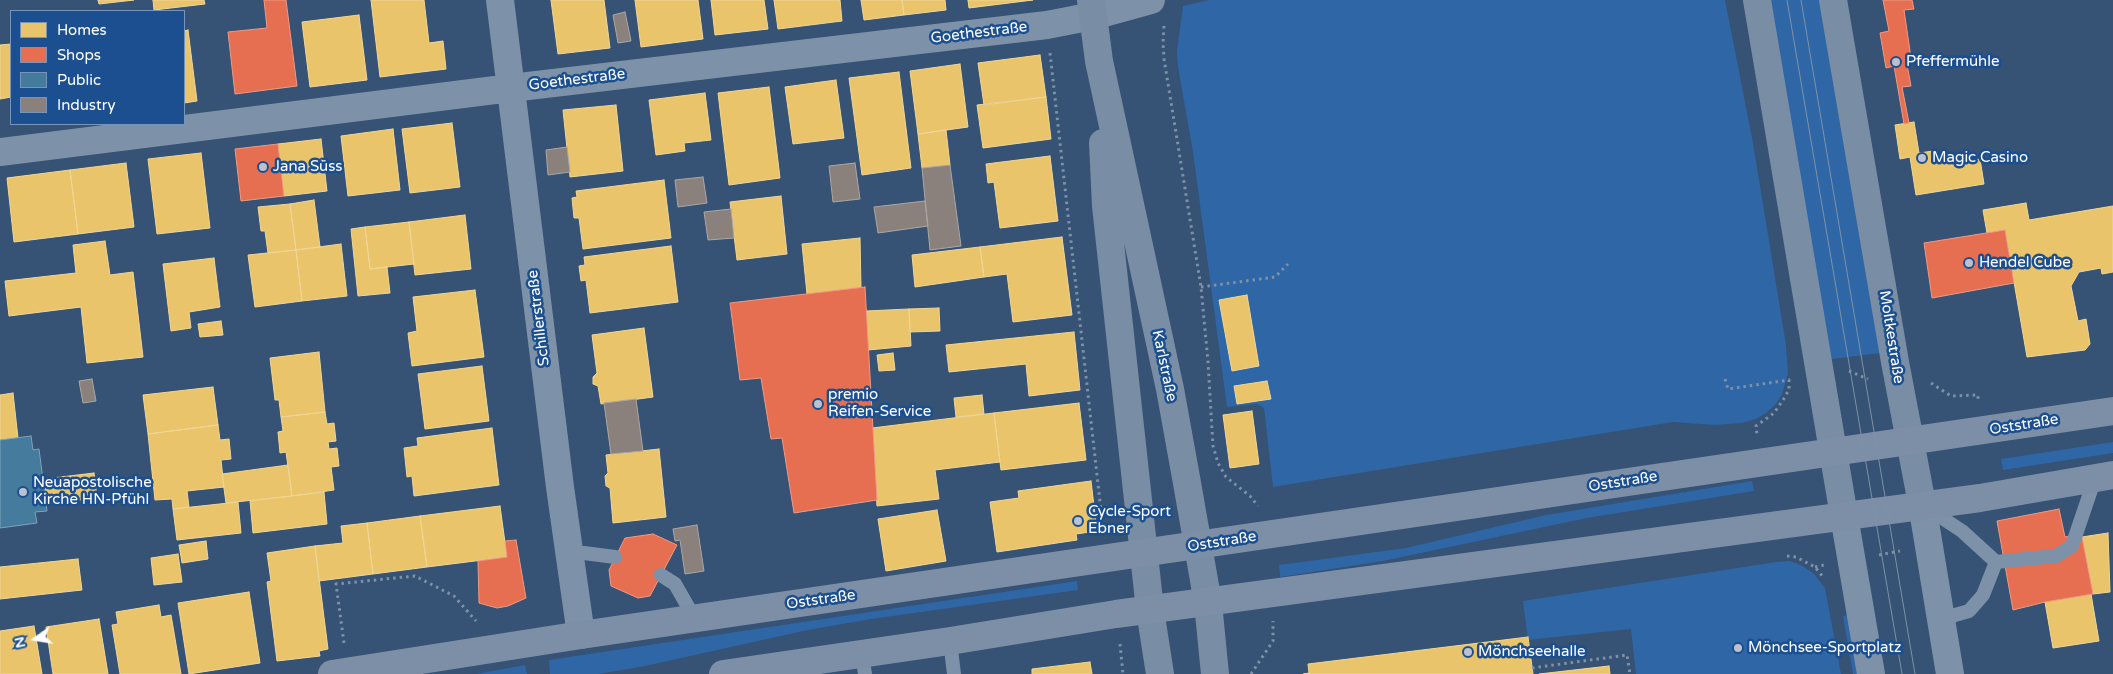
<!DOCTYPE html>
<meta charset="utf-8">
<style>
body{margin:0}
#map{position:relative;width:2113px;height:674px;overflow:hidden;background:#365274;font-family:"Varela Round",sans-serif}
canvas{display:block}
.legend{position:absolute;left:10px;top:10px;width:175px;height:115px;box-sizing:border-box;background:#1b4f8f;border:1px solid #7695bc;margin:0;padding:6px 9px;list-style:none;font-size:15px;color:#fff}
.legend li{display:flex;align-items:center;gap:10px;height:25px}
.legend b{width:25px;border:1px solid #7695bc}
.north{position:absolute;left:10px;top:614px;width:50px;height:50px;-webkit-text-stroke:4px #1b4f8f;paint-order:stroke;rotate:257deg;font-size:14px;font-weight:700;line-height:20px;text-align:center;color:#fff}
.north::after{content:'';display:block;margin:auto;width:18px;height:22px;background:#fff;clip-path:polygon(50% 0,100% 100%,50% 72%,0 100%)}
</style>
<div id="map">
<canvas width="2113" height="674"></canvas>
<ul class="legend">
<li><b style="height:14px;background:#e9c46a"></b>Homes</li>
<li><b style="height:14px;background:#e76f51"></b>Shops</li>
<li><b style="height:14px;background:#457b9d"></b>Public</li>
<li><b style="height:14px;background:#8a817c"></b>Industry</li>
</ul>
<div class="north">N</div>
</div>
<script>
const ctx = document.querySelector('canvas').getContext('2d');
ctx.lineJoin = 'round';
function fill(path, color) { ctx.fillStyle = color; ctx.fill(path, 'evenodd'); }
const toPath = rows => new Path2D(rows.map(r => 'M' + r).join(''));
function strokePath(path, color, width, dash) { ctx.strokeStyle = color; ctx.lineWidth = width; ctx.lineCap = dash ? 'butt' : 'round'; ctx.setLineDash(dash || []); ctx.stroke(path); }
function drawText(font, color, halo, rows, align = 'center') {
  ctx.font = font + ' "Varela Round",sans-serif'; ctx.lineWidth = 5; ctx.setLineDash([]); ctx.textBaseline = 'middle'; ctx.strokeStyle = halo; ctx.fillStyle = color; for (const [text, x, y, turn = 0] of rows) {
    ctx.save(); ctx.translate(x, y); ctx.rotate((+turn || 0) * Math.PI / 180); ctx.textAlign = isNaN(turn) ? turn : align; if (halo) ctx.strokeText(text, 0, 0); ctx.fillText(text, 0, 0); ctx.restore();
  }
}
fill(toPath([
 [1209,0,1725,0,1753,143,1786,345,1788,374,1782,394,1776,404,1766,413,1756,419,1742,423,1715,425,1673,422,1273,487,1264,408,1257,404,1227,407,1193,152,1178,67,1177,51,1183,6],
 [1770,0,1821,0,1881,353,1831,359],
 [2113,442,2113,453,2003,470,2001,459],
 [1752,481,1754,491,1587,518,1383,561,1280,577,1279,565,1406,548,1546,515],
 [1790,561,1803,566,1814,574,1825,588,1841,674,1636,674,1631,629,1528,640,1523,601,1776,562],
 [1077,581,1078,590,871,619,808,630,645,666,599,674,550,674,549,660],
 [1849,615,1859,674,1853,674,1843,616],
 [525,665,527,674,476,674]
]), '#2f66a5');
const homes = toPath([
 [98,0,134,0,99,4,98,0],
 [153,0,204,0,205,4,154,10,153,0],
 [371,0,424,0,429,43,443,41,446,69,380,77,371,0],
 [551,0,604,0,610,48,558,54,551,0],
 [635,0,698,0,703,39,641,47,635,0],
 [711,0,764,0,768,29,715,35,711,0],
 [774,0,840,0,842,21,778,29,774,0],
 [861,0,902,0,904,15,864,20,861,0],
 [902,0,945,0,946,10,904,15,902,0],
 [968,0,1033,0,969,8,968,0],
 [359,15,367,80,310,87,302,22,359,15],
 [188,30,197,101,184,103,184,31,188,30],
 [11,44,11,97,0,99,0,45,11,44],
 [1040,55,1046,97,984,105,978,63,1040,55],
 [960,64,968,127,918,134,910,71,960,64],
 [899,72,911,168,862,175,849,78,899,72],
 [836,80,844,138,793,144,785,87,836,80],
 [769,87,780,178,729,185,718,93,769,87],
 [705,93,711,140,684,143,685,151,656,155,649,100,705,93],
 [1046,97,1051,139,983,148,977,105,1046,97],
 [616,105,623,171,570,177,563,110,616,105],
 [1914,122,1919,153,1933,151,1935,159,1951,157,1953,164,1980,159,1984,184,1916,195,1910,157,1900,159,1895,125,1914,122],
 [452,123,460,187,410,193,402,129,452,123],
 [393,129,400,190,348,196,341,136,393,129],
 [946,130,950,165,922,168,918,134,946,130],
 [321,139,327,191,284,196,278,144,321,139],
 [201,153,210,228,157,234,148,159,201,153],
 [1050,156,1058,221,1000,228,994,182,988,183,986,164,1050,156],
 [126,163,134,227,78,234,70,170,126,163],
 [70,170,78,234,14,242,7,178,70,170],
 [664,180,671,238,583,249,579,218,574,218,572,198,577,197,576,191,664,180],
 [781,196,787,254,737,260,730,202,781,196],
 [314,200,320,247,296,250,290,204,314,200],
 [2026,203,2029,220,2113,206,2113,272,2102,274,2101,268,2079,272,2071,286,2078,321,2086,319,2090,344,2085,350,2027,357,2005,230,1987,233,1983,210,2026,203],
 [290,204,296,250,268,253,265,231,261,231,258,207,290,204],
 [465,215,471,269,415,275,409,222,465,215],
 [409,222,414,264,370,269,365,227,409,222],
 [365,227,370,269,387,267,390,293,358,296,351,229,365,227],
 [1062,237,1072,315,1013,322,1007,274,984,277,980,247,1062,237],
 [860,238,861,288,807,294,802,244,860,238],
 [105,241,110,275,133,272,143,357,87,363,81,307,9,316,5,281,76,273,73,245,105,241],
 [341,244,347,296,302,301,296,250,341,244],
 [671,246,678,302,590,313,586,280,581,281,579,266,585,265,584,257,671,246],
 [980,247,984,277,915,287,912,255,980,247],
 [296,250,302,301,255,307,248,255,296,250],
 [214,258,220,307,189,312,191,328,171,331,163,264,214,258],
 [475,290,484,357,412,366,408,333,417,331,413,297,475,290],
 [1247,295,1259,366,1232,371,1219,300,1247,295],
 [939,308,940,331,910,332,909,309,939,308],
 [909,309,911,346,868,350,866,311,909,309],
 [221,321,223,335,200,337,198,324,221,321],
 [644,328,653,397,601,404,598,386,593,384,593,377,597,373,592,335,644,328],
 [1074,332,1080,390,1029,396,1026,364,949,372,946,345,1074,332],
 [319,352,325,412,281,417,279,400,275,400,270,358,319,352],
 [893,353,895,370,879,371,877,355,893,353],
 [482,366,489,421,425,429,418,374,482,366],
 [1267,381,1271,399,1237,404,1234,386,1267,381],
 [213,387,218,425,148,434,143,395,213,387],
 [13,393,18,438,0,440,0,395,13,393],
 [982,395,984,414,956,417,954,398,982,395],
 [1079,403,1086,460,1001,470,994,413,1079,403],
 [1252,411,1259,464,1230,468,1223,415,1252,411],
 [325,412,327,424,334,423,336,441,328,442,329,449,337,448,339,466,331,467,334,490,292,496,286,452,280,453,278,432,283,431,281,417,325,412],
 [994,413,1000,462,935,470,939,499,877,506,872,428,994,413],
 [218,425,220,440,229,439,231,459,221,460,224,487,187,491,189,507,173,509,172,499,155,500,148,434,218,425],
 [492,428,499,485,414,496,412,476,407,477,404,448,418,446,417,438,492,428],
 [659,449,666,517,613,523,610,488,606,486,605,476,608,473,606,455,659,449],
 [288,465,292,496,226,503,222,474,288,465],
 [94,473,97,498,47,504,44,479,94,473],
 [1091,481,1097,531,1076,534,1077,540,997,552,990,502,1019,498,1018,491,1091,481],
 [324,492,327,524,253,533,250,501,324,492],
 [238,502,241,533,177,540,173,509,238,502],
 [500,506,507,557,427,567,420,516,500,506],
 [937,510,946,561,886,571,878,519,937,510],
 [420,516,427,567,373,574,367,523,420,516],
 [367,523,373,574,319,581,315,546,343,543,341,526,367,523],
 [2108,533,2110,592,2093,594,2082,537,2108,533],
 [206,541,208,559,182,563,179,545,206,541],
 [315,546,328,649,319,651,320,656,277,661,267,582,271,581,267,553,315,546],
 [178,554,182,582,154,585,151,558,178,554],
 [78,559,82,590,0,599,0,567,78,559],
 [249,592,260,663,189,674,178,603,249,592],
 [2091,594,2099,641,2053,648,2045,602,2091,594],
 [159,605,161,617,171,615,181,674,120,674,112,625,118,624,116,612,159,605],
 [99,619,108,674,53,674,46,627,99,619],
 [34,626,42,674,0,674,0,631,34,626],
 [1528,637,1533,674,1303,674,1309,673,1308,664,1528,637],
 [1090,662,1092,674,1032,674,1032,669,1090,662],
 [1609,666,1610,674,1539,674,1609,666]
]);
fill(homes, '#e9c46a');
strokePath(homes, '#f0d697', 1);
const shops = toPath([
 [264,0,286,0,297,86,235,94,228,32,267,28,264,0],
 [1883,0,1912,0,1914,9,1904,10,1911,58,1906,59,1911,86,1902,87,1909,123,1904,124,1894,66,1886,68,1880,33,1889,31,1883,0],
 [278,144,284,196,241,201,235,149,278,144],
 [2005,230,2014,283,1932,298,1924,243,2005,230],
 [865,287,877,500,794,513,782,438,771,439,761,378,740,380,730,303,865,287],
 [2059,509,2065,537,2077,535,2082,537,2093,594,2045,602,2013,610,1997,521,2059,509],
 [653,534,677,545,650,596,638,598,611,586,609,570,625,538,653,534],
 [516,540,526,598,508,606,497,608,479,603,478,561,507,557,505,541,516,540]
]);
fill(shops, '#e76f51');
strokePath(shops, '#ee9a85', 1);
const public = toPath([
 [31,436,33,450,39,449,47,511,35,512,37,523,0,528,0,440,31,436]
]);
fill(public, '#457b9d');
strokePath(public, '#7da3ba', 1);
const industry = toPath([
 [625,12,631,41,618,43,613,15,625,12],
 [567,147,570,172,548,175,546,150,567,147],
 [855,163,860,199,833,202,829,166,855,163],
 [950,165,961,246,930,250,922,168,950,165],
 [703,177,707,203,678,207,675,180,703,177],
 [925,201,928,226,878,233,874,207,925,201],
 [731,209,734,238,708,240,704,212,731,209],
 [92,379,96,401,83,403,79,381,92,379],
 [636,399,643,451,611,454,604,403,636,399],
 [697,525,704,571,685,574,680,540,675,541,673,529,697,525]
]);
fill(industry, '#8a817c');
strokePath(industry, '#ada7a3', 1);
strokePath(toPath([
 [1164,26,1163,43,1164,59,1201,287,1208,362,1213,446,1218,463,1226,477,1250,496,1258,506],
 [1050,53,1103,529],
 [1201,287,1275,277,1288,264],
 [1849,371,1868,379],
 [1725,379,1728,389,1789,380,1789,389,1785,397,1774,413,1756,426,1757,434],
 [1931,383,1951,396,1978,395,1978,401],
 [1879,555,1900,551],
 [1787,556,1796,557,1815,567,1823,577],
 [1815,567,1824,565],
 [344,643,336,584,415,576,454,596,476,621],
 [1120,644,1123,674],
 [1532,668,1627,655,1630,674],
 [1251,674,1273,641,1273,621]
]), '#7d92a8', 3, [2.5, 4]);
strokePath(toPath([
 [1927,508,1962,531,1996,562,2056,556,2072,546,2095,478],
 [569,554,584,553,615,557],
 [661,575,675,584,695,619],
 [1941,619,1969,611,1983,595,1996,562],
 [950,641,954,674],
 [862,654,865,674]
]), '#7d92a8', 14);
strokePath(toPath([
 [500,0,560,487,581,635],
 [0,152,511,88,1047,25,1093,16,1151,0],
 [1922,504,1950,674],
 [1844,516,1871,674]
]), '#7d92a8', 28);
strokePath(toPath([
 [1091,0,1099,61,1170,389,1187,483,1208,603,1215,674],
 [1757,0,1844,516],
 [1833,0,1895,362,1922,504],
 [1103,143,1106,206,1150,610,1160,674]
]), '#798da4', 28);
strokePath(toPath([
 [332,674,581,635,2113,411],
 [723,674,950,641,1116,614,1980,498,2113,475]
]), '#7d8ea7', 28);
strokePath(toPath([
 [1787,0,1902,674],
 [1801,0,1915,674]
]), '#7e92a7', 1);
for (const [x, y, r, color] of [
 [1896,62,5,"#b9c2ce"],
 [1922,158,5,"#b9c2ce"],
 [263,167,5,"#b9c2ce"],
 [1969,263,5,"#b9c2ce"],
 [818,404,5,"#b9c2ce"],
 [23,492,5,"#b9c2ce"],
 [1078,521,5,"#b9c2ce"],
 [1738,648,5,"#b9c2ce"],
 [1468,652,5,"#b9c2ce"]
]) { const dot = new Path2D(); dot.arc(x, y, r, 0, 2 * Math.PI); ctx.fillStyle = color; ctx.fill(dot); strokePath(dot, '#1b4f8f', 2); }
drawText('15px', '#fff', '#1b4f8f', [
 ["Goethestraße",979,33,-7],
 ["Goethestraße",577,80,-7],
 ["Schillerstraße",539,318,-97],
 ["Moltkestraße",1891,337,81],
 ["Karlstraße",1164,366,78],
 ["Oststraße",2024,425,-9],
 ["Oststraße",1623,482,-9],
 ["Oststraße",1222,542,-9],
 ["Oststraße",821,600,-8]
]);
drawText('15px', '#fff', '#1b4f8f', [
 ["Pfeffermühle",1906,62],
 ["Magic Casino",1932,158],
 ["Jana Süss",273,167],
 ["Hendel Cube",1979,263],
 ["premio",828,395],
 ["Reifen-Service",828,412],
 ["Neuapostolische",33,483],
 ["Kirche HN-Pfühl",33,500],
 ["Cycle-Sport",1088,512],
 ["Ebner",1088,529],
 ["Mönchsee-Sportplatz",1748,648],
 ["Mönchseehalle",1478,652]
], 'left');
</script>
